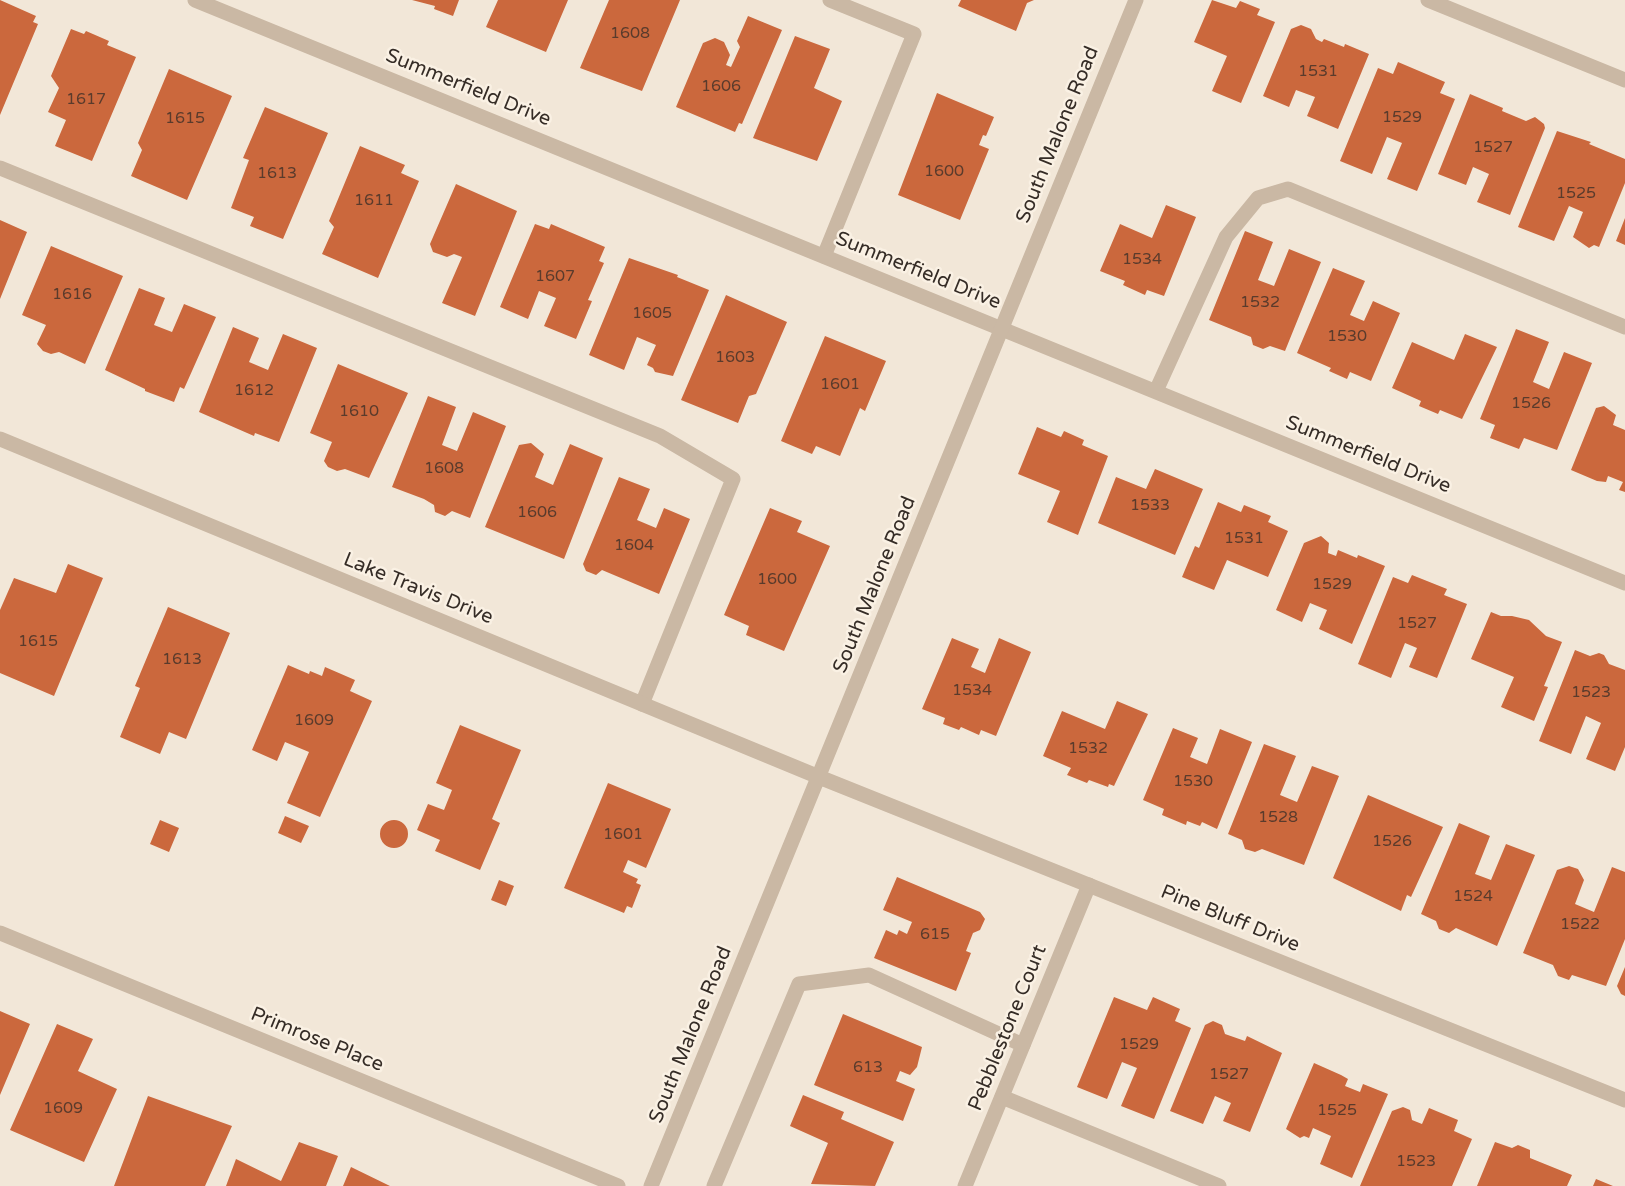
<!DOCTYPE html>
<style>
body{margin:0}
canvas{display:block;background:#f2e7d8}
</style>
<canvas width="1625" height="1186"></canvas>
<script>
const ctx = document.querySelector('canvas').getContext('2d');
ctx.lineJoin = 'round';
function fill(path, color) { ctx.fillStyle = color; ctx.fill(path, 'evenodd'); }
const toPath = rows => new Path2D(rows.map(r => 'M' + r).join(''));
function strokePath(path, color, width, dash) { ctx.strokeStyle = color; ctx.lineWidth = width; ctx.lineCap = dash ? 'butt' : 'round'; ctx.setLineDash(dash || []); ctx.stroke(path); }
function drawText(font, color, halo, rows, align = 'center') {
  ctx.font = font + ' "Varela Round",sans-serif'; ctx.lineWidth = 5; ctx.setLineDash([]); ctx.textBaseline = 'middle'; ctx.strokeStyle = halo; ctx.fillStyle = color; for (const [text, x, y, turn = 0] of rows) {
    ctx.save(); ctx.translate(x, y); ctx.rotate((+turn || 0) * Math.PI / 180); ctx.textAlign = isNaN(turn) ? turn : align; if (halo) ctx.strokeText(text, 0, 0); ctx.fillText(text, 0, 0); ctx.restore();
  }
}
fill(toPath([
 [0,0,36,16,33,22,38,24,0,115],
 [412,0,459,0,453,16,434,9,435,6],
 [498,0,568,0,546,52,486,27],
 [609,0,680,0,642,91,580,68],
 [961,0,1034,0,1027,3,1016,31,958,6],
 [1212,0,1236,8,1240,1,1260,9,1257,15,1275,22,1241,103,1212,91,1227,56,1194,42],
 [748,16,782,30,742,124,739,123,735,132,676,107,703,43,715,38,724,42,730,55,726,65,731,67,740,47,737,41],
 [1301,25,1311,29,1316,39,1322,42,1324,39,1344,47,1345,44,1369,54,1338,129,1307,116,1315,97,1296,90,1289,107,1263,96,1291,29],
 [71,29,84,34,86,31,109,41,107,45,136,57,92,161,55,146,66,120,48,112,59,88,51,76],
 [795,36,830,49,814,88,842,101,817,161,753,138],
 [1398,62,1445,82,1440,93,1455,99,1417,191,1387,179,1402,143,1387,137,1372,174,1340,161,1378,68,1393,74],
 [169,69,232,96,187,200,131,176,142,150,138,143],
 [937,93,994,117,986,136,983,135,979,145,989,149,960,220,898,195],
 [1470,94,1503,108,1502,111,1526,121,1535,117,1544,124,1545,128,1510,215,1477,202,1489,174,1473,167,1466,185,1438,174],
 [265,107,328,133,283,239,250,226,254,217,231,208,249,160,243,158],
 [1557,131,1591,142,1589,144,1625,159,1625,183,1599,247,1594,245,1589,248,1573,237,1583,212,1569,206,1554,241,1518,227],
 [360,146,405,165,401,173,419,181,378,278,322,254,334,227,329,221],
 [456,184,517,211,475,316,442,303,462,257,454,254,447,257,433,252,430,244],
 [1166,205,1196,217,1164,296,1147,290,1145,295,1123,285,1125,281,1100,271,1120,224,1152,238],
 [1625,218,1625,245,1616,241],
 [0,220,27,232,0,299],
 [535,224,549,229,551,224,605,247,599,261,604,263,588,300,592,301,576,339,544,326,556,298,539,291,528,319,500,307],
 [1245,231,1273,242,1258,280,1274,286,1289,249,1321,262,1285,351,1270,346,1263,349,1253,345,1251,337,1209,320],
 [51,246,123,276,85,364,59,352,51,354,43,351,37,344,46,325,22,315],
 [629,258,678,275,677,277,709,290,673,376,655,372,653,368,647,365,656,345,637,337,624,370,589,355],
 [1333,268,1365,281,1350,315,1364,321,1373,301,1400,313,1371,381,1350,372,1347,379,1329,371,1331,368,1297,353],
 [139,288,165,298,154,325,172,332,184,304,216,317,184,389,180,387,174,402,145,391,145,389,105,370],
 [726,295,787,322,756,394,749,396,738,423,681,400],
 [233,327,259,338,249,362,268,370,283,334,317,348,279,442,255,433,254,436,199,412],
 [1516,329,1549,342,1533,382,1549,389,1564,352,1592,363,1557,450,1524,438,1519,449,1490,438,1495,425,1480,419],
 [1465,334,1497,347,1462,419,1440,410,1438,414,1419,406,1421,401,1392,388,1412,342,1454,360],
 [825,336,886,361,865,411,860,408,840,456,816,446,812,454,781,441],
 [338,364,408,393,369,478,345,469,337,471,328,467,324,461,332,442,310,433],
 [428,396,456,407,442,445,457,451,473,412,506,426,470,518,452,511,445,516,435,512,434,505,424,499,392,487],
 [1604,406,1616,415,1613,425,1625,430,1625,492,1619,490,1623,482,1608,476,1606,482,1597,481,1571,470,1596,408],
 [1037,427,1061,437,1064,431,1084,440,1082,445,1108,456,1078,535,1047,522,1060,491,1018,474],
 [531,443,544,454,535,477,553,485,570,444,603,458,564,559,485,527,519,445],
 [1155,469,1203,489,1175,555,1098,523,1116,477,1146,489],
 [619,477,650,489,637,520,656,528,664,508,690,519,659,594,602,570,596,575,586,571,583,564],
 [1218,502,1241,512,1244,505,1271,516,1268,522,1288,531,1268,577,1227,560,1214,590,1182,577,1195,546,1199,548],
 [770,508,802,521,797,532,830,546,784,651,746,635,749,626,724,615],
 [1321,536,1329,543,1328,553,1336,556,1338,550,1357,558,1358,555,1385,566,1352,644,1319,629,1327,610,1310,603,1302,622,1276,610,1304,543],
 [68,564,103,578,54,696,0,673,0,610,14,578,56,593],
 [1412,575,1447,589,1444,595,1467,604,1437,678,1409,667,1417,648,1405,643,1391,678,1358,664,1393,577,1408,583],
 [168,607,230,633,186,739,169,732,160,754,120,737,140,688,135,686],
 [1491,612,1501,616,1512,616,1529,620,1546,636,1562,642,1544,686,1548,687,1534,721,1501,707,1514,677,1471,659],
 [952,638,979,649,971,667,985,673,999,638,1031,652,996,736,981,730,979,735,961,727,959,730,943,724,945,718,922,709],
 [1575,650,1590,656,1599,653,1604,655,1609,664,1625,670,1625,747,1615,771,1586,759,1601,723,1586,716,1571,754,1539,741],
 [288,665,309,674,310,671,322,676,325,667,355,680,350,691,372,701,320,817,287,803,309,752,285,742,277,761,252,750],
 [1117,701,1148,714,1114,786,1109,784,1108,787,1089,780,1087,783,1067,775,1071,768,1043,756,1062,711,1105,729],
 [460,725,521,750,492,819,500,823,480,870,435,851,440,840,417,830,428,804,444,810,452,790,436,783],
 [1173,728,1198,738,1190,757,1207,764,1220,729,1252,742,1217,829,1202,822,1200,826,1187,821,1186,825,1162,815,1164,809,1143,800],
 [1264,744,1296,756,1280,795,1297,802,1312,766,1339,776,1304,865,1262,849,1255,852,1245,849,1242,840,1228,834],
 [608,783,671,809,646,868,628,860,623,872,638,879,636,883,641,885,632,908,627,906,624,913,564,888],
 [1368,795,1443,827,1411,897,1407,895,1401,911,1333,878],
 [285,816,309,826,301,843,278,833],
 '380 834a14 14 0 1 1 28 0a14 14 0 1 1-28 0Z',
 [160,820,179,828,169,852,150,844],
 [1459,823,1490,836,1475,874,1491,880,1506,844,1535,855,1497,946,1456,928,1449,933,1439,929,1436,921,1421,914],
 [1569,866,1578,869,1584,880,1575,904,1594,912,1612,867,1625,872,1625,939,1606,986,1572,975,1569,980,1558,976,1553,965,1523,953,1557,870],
 [897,877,980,912,985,919,980,930,973,933,966,951,971,953,956,991,874,958,886,930,897,935,899,930,907,934,912,922,883,910],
 [499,880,514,886,506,906,491,900],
 [1625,967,1625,996,1621,994,1617,986],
 [1114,997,1147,1010,1153,997,1180,1009,1175,1021,1191,1028,1154,1119,1121,1106,1137,1068,1122,1062,1107,1099,1077,1087],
 [0,1011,30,1024,0,1095],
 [843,1014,922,1047,917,1067,910,1075,900,1071,896,1081,915,1089,903,1121,814,1085],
 [1213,1021,1222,1025,1225,1034,1245,1041,1247,1036,1282,1053,1250,1132,1223,1121,1231,1103,1215,1096,1203,1124,1170,1111,1205,1025],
 [57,1024,93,1039,78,1071,117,1089,84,1162,10,1130],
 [1314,1063,1341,1075,1348,1079,1345,1086,1360,1092,1363,1084,1388,1094,1352,1178,1320,1164,1331,1136,1313,1128,1309,1138,1304,1136,1300,1138,1286,1129],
 [803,1095,844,1112,841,1119,894,1142,875,1186,811,1184,828,1143,790,1126],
 [148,1096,232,1126,205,1186,114,1186],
 [1403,1107,1410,1110,1412,1120,1422,1124,1429,1108,1458,1120,1454,1131,1472,1139,1452,1186,1360,1186,1392,1111],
 [299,1142,338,1156,326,1186,226,1186,236,1159,281,1181],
 [1495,1142,1512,1148,1518,1145,1530,1150,1530,1158,1572,1175,1567,1186,1477,1186],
 [351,1167,390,1186,343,1186],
 [1596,1179,1613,1186,1593,1186]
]), '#cb683d');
strokePath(toPath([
 [0,168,660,436,733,479,642,704],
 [824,256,914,34,830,0],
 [1156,391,1226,237,1258,198,1288,189,1625,327],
 [1002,1097,1219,1186],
 [714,1186,799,984,869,975,1023,1045]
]), '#cab8a4', 15);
strokePath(toPath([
 [195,0,1625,583],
 [1428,0,1625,80],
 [0,933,618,1186],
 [965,1186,1089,885]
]), '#cab8a4', 15);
strokePath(toPath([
 [0,439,819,777,1625,1100],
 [651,1186,1136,0]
]), '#cab8a4', 15);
drawText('16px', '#5a3b2c', null, [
 ["1608",630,34],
 ["1531",1318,72],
 ["1606",721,87],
 ["1617",86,100],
 ["1529",1402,118],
 ["1615",185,119],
 ["1527",1493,148],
 ["1600",944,172],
 ["1613",277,174],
 ["1525",1576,194],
 ["1611",374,201],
 ["1534",1142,260],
 ["1607",555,277],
 ["1616",72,295],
 ["1532",1260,303],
 ["1605",652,314],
 ["1530",1347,337],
 ["1603",735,358],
 ["1601",840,385],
 ["1612",254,391],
 ["1526",1531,404],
 ["1610",359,412],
 ["1608",444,469],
 ["1533",1150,506],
 ["1606",537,513],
 ["1531",1244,539],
 ["1604",634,546],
 ["1600",777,580],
 ["1529",1332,585],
 ["1527",1417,624],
 ["1615",38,642],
 ["1613",182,660],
 ["1534",972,691],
 ["1523",1591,693],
 ["1609",314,721],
 ["1532",1088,749],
 ["1530",1193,782],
 ["1528",1278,818],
 ["1601",623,835],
 ["1526",1392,842],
 ["1524",1473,897],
 ["1522",1580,925],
 ["615",935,935],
 ["1529",1139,1045],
 ["613",868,1068],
 ["1527",1229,1075],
 ["1609",63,1109],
 ["1525",1337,1111],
 ["1523",1416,1162]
]);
drawText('20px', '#352c26', '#faf1e4', [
 ["Summerfield Drive",468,88,22],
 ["South Malone Road",1058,135,-68],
 ["Summerfield Drive",918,271,22],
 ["Summerfield Drive",1368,455,22],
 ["South Malone Road",875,585,-68],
 ["Lake Travis Drive",418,589,22],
 ["Pine Bluff Drive",1230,919,22],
 ["Pebblestone Court",1008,1028,-68],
 ["South Malone Road",691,1035,-68],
 ["Primrose Place",317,1040,22]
]);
</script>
